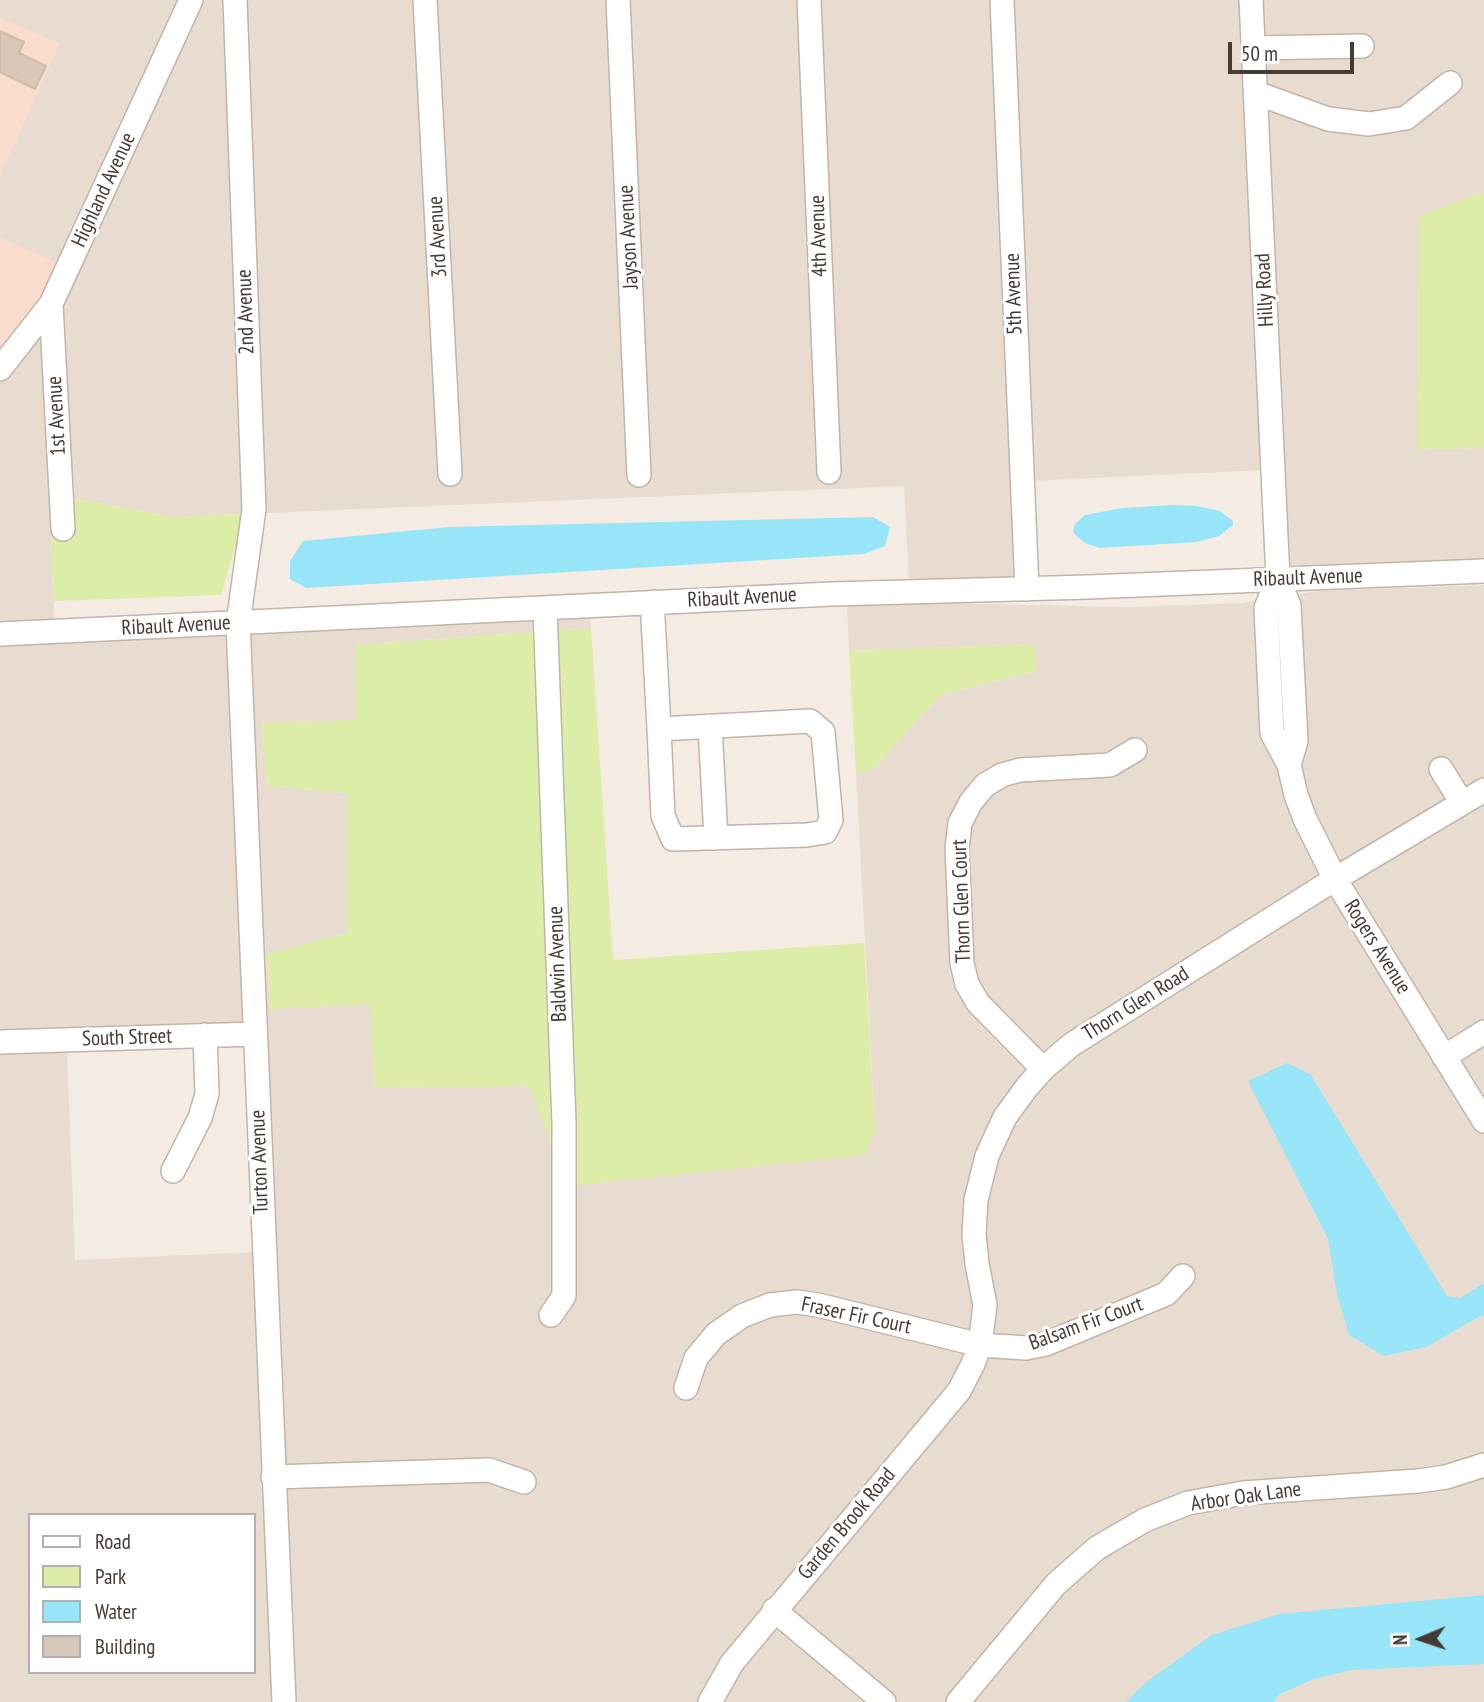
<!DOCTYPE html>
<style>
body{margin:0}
#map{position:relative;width:1484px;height:1702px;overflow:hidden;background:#f4ebe3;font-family:"PT Sans Narrow",sans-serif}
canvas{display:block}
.legend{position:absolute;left:28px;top:1513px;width:228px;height:161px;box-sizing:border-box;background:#fff;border:2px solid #b5b0ad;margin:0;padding:9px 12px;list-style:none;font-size:21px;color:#463a33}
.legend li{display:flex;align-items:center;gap:14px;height:35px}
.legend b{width:35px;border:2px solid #b5b0ad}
.north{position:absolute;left:1386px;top:1604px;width:70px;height:70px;-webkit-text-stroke:5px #fff;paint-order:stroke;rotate:268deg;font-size:19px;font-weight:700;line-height:28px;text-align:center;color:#463a33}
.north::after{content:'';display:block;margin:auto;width:24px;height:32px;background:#463a33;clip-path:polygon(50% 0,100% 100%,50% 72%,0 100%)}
.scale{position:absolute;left:1228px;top:42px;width:126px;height:32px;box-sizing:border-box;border:4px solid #463a33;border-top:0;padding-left:9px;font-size:21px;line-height:24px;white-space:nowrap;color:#463a33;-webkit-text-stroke:5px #fff;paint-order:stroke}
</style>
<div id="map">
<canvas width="1484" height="1702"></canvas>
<ul class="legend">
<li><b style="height:9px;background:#fff"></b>Road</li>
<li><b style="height:19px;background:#dceda7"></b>Park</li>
<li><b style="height:19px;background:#98e5f8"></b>Water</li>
<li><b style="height:19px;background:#d9c7ba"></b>Building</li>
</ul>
<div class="north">N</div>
<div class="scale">50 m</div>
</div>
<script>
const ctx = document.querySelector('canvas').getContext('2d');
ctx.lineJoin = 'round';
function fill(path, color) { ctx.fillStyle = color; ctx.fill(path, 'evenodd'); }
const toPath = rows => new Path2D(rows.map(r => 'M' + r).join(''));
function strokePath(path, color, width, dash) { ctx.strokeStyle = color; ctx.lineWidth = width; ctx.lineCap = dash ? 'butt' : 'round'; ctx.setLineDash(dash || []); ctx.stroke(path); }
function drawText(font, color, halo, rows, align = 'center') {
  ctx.font = font + ' "PT Sans Narrow",sans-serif'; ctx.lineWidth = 6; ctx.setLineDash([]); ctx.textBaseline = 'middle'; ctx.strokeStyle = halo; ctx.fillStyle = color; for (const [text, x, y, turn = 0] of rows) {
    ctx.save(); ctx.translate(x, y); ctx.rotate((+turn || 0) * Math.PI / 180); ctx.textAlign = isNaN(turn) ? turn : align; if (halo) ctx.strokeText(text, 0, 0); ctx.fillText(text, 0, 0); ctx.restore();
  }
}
fill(toPath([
 [0,0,1484,0,1484,192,1419,216,1418,449,1484,448,1484,560,1269,566,1266,470,1028,481,1032,579,909,584,904,486,173,517,76,499,77,537,50,539,55,623,0,625,0,355,58,264,0,238,0,175,59,44,0,18],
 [1484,585,1484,1702,0,1702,0,643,591,613,591,628,356,645,357,721,262,724,267,786,347,793,347,933,268,954,371,1004,376,1088,529,1086,875,1130,856,773,873,769,940,695,1037,671,1033,644,849,651,847,601,1128,607,1241,603,1317,591],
 [249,1040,257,1252,75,1260,67,1048],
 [30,1515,254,1515,254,1672,30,1672]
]), '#e8dcd1');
fill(toPath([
 [0,18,59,44,0,175],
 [0,238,58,263,33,314,0,355]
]), '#f9dccb');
fill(toPath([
 [1484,192,1484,448,1418,449,1419,216],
 [75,499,173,517,245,514,221,595,54,601,50,539,77,536],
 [591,628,613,960,864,943,875,1130,865,1155,567,1186,529,1086,375,1088,370,1004,270,1009,267,954,347,933,347,793,267,786,262,723,357,720,355,645],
 [1034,644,1037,671,940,695,873,769,856,773,849,651]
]), '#dceda7');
fill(toPath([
 [1174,505,1196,506,1220,511,1233,521,1233,525,1219,536,1197,542,1099,548,1085,543,1075,535,1073,530,1075,524,1085,515,1122,508],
 [873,517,890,527,885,546,864,554,306,588,290,579,290,561,303,541,449,527],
 [1287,1063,1310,1074,1447,1296,1460,1298,1484,1283,1484,1314,1426,1347,1384,1356,1349,1335,1337,1294,1328,1239,1248,1081],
 [1484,1595,1484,1664,1350,1670,1314,1679,1280,1694,1273,1702,1126,1702,1149,1680,1212,1635,1279,1614]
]), '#98e5f8');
const building = toPath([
 [0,31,24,42,19,53,46,66,35,89,0,72,0,31]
]);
fill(building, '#d9c7ba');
strokePath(building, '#d2baaa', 2);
const minor = toPath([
 [235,0,254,509,238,623,284,1702],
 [425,0,450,474],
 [618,0,639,475],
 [809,0,829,472],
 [1002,0,1027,589],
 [1251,0,1278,579,1289,605,1296,741,1289,765],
 [1254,48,1362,46],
 [1256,93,1328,119,1369,124,1406,118,1450,83],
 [51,304,63,529],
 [0,369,51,304,191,0],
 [1278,579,1266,608,1272,733,1289,765,1296,795,1305,819,1335,879,1484,1121],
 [653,602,653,618,659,729,663,816,673,839,807,835,825,832,831,820,823,732,810,721,659,729],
 [545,608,564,1123,564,1296,551,1315],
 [0,634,832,594,1088,587,1484,571],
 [710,726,716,838],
 [1441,769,1462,803],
 [0,1042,255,1034],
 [1444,1057,1484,1032],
 [1043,1069,978,1003,967,984,962,963,957,848,960,823,971,802,985,785,1002,775,1020,770,1110,765,1135,750],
 [173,1171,200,1118,207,1094,205,1035],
 [686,1388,696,1358,716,1334,742,1316,770,1305,797,1302,818,1305,980,1345,1026,1348,1046,1344,1166,1294,1183,1276],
 [273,1477,489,1470,524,1482],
 [774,1610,884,1702],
 [710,1702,732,1663,959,1391,973,1364,980,1345,985,1305,977,1264,974,1234,976,1200,987,1156,1005,1117,1027,1087,1043,1069,1071,1045,1335,879,1484,790],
 [958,1702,1056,1584,1097,1548,1145,1520,1188,1503,1243,1493,1418,1481,1446,1477,1484,1465]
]);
strokePath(minor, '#c3b4a8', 26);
strokePath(minor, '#fff', 23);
drawText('21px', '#463a33', '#fff', [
 ["Highland Avenue",104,190,-65],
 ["4th Avenue",819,236,-92],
 ["3rd Avenue",438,237,-93],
 ["Jayson Avenue",629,237,-93],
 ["Hilly Road",1265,290,-93],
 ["5th Avenue",1014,294,-92],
 ["2nd Avenue",246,312,-92],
 ["1st Avenue",57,416,-93],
 ["Ribault Avenue",1308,578,-2],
 ["Ribault Avenue",742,598,-3],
 ["Ribault Avenue",176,626,-3],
 ["Thorn Glen Court",962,901,-92],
 ["Rogers Avenue",1377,947,58],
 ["Baldwin Avenue",558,964,-92],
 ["Thorn Glen Road",1136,1004,-32],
 ["South Street",127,1038,-2],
 ["Turton Avenue",260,1162,-92],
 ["Fraser Fir Court",856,1316,12],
 ["Balsam Fir Court",1086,1324,-20],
 ["Arbor Oak Lane",1246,1497,-8],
 ["Garden Brook Road",847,1524,-50]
]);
</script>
